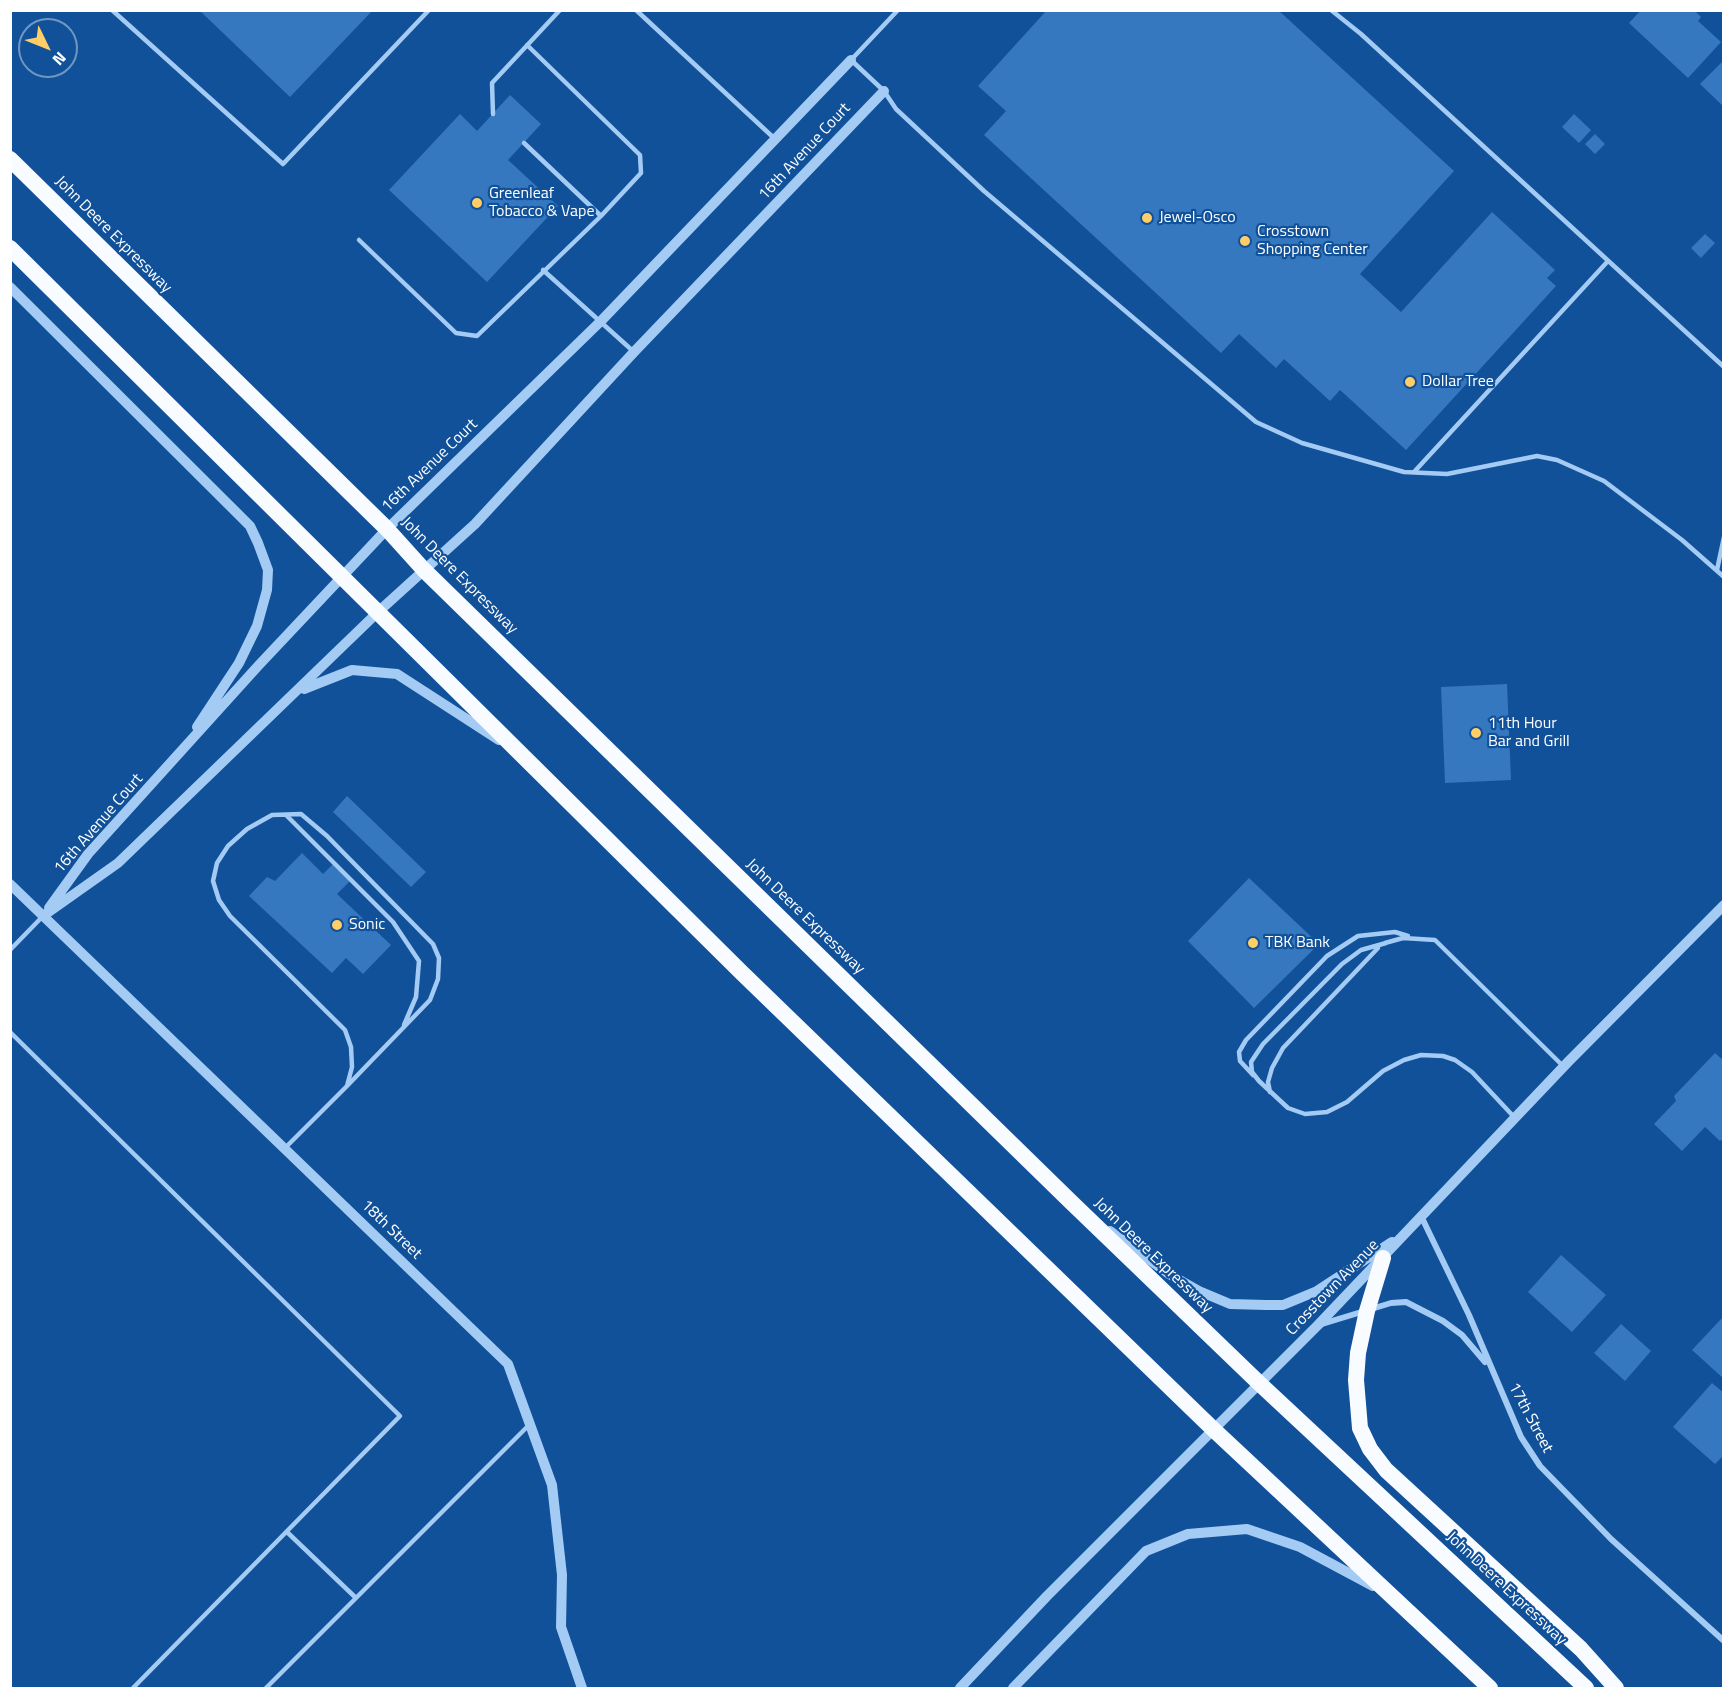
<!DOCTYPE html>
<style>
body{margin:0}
#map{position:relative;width:1734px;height:1699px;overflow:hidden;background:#11519a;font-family:"Titillium Web",sans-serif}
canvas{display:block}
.frame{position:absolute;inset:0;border:12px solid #fff;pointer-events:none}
.north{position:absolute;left:18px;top:18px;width:60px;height:60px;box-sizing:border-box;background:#11519a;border:2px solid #7097c2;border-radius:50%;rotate:133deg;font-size:16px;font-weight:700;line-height:24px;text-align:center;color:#fff}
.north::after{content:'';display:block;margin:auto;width:21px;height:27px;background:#ffce67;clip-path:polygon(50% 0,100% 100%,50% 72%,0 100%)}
</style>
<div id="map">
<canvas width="1734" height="1699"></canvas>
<div class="frame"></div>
<div class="north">N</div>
</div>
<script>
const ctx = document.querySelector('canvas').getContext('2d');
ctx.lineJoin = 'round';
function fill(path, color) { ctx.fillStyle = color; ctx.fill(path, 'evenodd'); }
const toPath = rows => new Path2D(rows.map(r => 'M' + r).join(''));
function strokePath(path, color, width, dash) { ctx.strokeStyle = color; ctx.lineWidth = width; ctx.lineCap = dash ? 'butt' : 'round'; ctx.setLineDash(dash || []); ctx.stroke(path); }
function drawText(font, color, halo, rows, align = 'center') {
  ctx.font = font + ' "Titillium Web",sans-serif'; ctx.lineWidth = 4.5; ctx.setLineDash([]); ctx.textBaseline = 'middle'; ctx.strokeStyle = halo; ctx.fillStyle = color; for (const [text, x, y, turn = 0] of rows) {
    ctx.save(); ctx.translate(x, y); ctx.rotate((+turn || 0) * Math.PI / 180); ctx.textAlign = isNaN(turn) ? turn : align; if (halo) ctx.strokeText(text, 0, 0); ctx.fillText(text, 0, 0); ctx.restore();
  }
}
fill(toPath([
 [199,10,373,10,290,97],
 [1047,10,1278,10,1454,171,1360,274,1401,312,1492,212,1555,270,1547,278,1556,286,1406,450,1340,390,1330,401,1284,359,1276,368,1239,334,1221,353,984,135,1006,111,978,86],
 [1641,10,1694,10,1701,17,1698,21,1721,42,1688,78,1629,23],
 [1724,60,1724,107,1700,84],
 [510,95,541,124,508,160,558,206,487,282,389,190,460,114,477,131],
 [1574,114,1591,130,1579,143,1562,127],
 [1595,134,1605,144,1595,154,1585,144],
 [1705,234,1715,243,1701,258,1691,248],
 [1507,684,1511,780,1445,783,1441,687],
 [347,796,426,872,411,887,333,812],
 [302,853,323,874,333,864,350,881,337,894,391,945,363,974,346,958,332,973,249,896,267,877,275,881],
 [1249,878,1319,944,1254,1008,1188,941],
 [1715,1053,1724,1061,1724,1138,1720,1141,1705,1127,1682,1151,1654,1124,1676,1101,1674,1096],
 [1561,1255,1606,1295,1572,1332,1528,1292],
 [1722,1318,1724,1319,1724,1379,1692,1350],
 [1621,1324,1651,1351,1625,1381,1594,1353],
 [1712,1383,1724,1393,1724,1455,1715,1464,1673,1427]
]), '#3578c0');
strokePath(toPath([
 [112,10,283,164,429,10],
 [636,10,775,139],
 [898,10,851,60,884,91,896,109,984,191,1256,422,1302,443,1404,472,1447,474,1537,456,1557,460,1604,481,1682,540,1724,577],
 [1331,10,1361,34,1724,367],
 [527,45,640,155,641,173,601,216],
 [493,114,492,83,560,10],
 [359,240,456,333,477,336,601,216,524,143],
 [543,270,634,352],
 [1414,472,1608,261],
 [1717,570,1724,537],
 [286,815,393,922,419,961,416,997,404,1025],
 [1385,943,1403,938,1435,940,1564,1067],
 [1386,943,1361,950,1342,964,1263,1044,1251,1062,1252,1072,1259,1081,1288,1108,1305,1114,1327,1112,1347,1102,1383,1071,1404,1060,1421,1055,1443,1056,1455,1060,1472,1072,1515,1118],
 [10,950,43,916],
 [10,1032,400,1416,133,1688],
 [1253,1075,1240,1061,1239,1052,1246,1040,1327,956,1358,936,1395,932,1408,936],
 [1270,1092,1268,1082,1272,1068,1283,1048,1378,948],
 [284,1149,347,1086,430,1000,438,979,439,958,433,944,327,836,301,814,272,815,247,829,228,846,217,863,213,881,219,900,230,916,345,1030,351,1047,352,1067,347,1086],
 [287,1532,356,1598],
 [266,1688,529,1425]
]), '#a4cbf4', 4.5);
strokePath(toPath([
 [1422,1218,1469,1315,1521,1437,1540,1466,1611,1539,1724,1641],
 [1322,1324,1391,1303,1406,1302,1443,1321,1462,1335,1485,1362]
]), '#a4cbf4', 6);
strokePath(toPath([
 [10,287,235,511,250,526,258,543,268,570,267,590,257,626,239,663,197,727],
 [304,689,352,670,397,674,499,740],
 [10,884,508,1364,552,1485,562,1575,561,1627,582,1688],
 [49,908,88,854,258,666,387,529,602,320,851,60],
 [43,916,118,863,378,612,475,524,634,352,884,91],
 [1110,1231,1169,1274,1199,1291,1230,1304,1266,1305,1283,1305,1317,1291,1392,1242],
 [960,1688,1047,1596,1318,1325,1569,1061,1724,905],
 [1013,1688,1146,1551,1188,1534,1247,1529,1300,1547,1373,1586]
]), '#a4cbf4', 10);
strokePath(toPath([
 [10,159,387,529,424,570,1070,1201,1260,1384,1586,1688],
 [10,248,742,973,1213,1429,1490,1688],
 [1383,1258,1367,1311,1358,1353,1356,1380,1360,1428,1370,1449,1386,1470,1581,1649,1616,1688]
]), '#f8fbff', 16);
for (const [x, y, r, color] of [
 [477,203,6,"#ffce67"],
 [1147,218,6,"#ffce67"],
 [1245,241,6,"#ffce67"],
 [1410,382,6,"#ffce67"],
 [1476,733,6,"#ffce67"],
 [337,925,6,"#ffce67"],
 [1253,943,6,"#ffce67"]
]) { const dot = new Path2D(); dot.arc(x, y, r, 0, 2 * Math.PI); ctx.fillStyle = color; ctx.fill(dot); strokePath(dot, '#11519a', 2); }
drawText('16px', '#fff', '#11519a', [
 ["16th Avenue Court",805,152,-47],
 ["John Deere Expressway",113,235,45],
 ["16th Avenue Court",430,466,-44],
 ["John Deere Expressway",459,576,45],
 ["16th Avenue Court",99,824,-49],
 ["John Deere Expressway",805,917,44],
 ["18th Street",391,1230,44],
 ["John Deere Expressway",1153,1256,44],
 ["Crosstown Avenue",1333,1288,-46],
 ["17th Street",1530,1418,62],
 ["John Deere Expressway",1506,1589,43]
]);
drawText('16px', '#fff', '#11519a', [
 ["Greenleaf",489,194],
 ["Tobacco & Vape",489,212],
 ["Jewel-Osco",1159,218],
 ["Crosstown",1257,232],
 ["Shopping Center",1257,250],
 ["Dollar Tree",1422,382],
 ["11th Hour",1488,724],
 ["Bar and Grill",1488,742],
 ["Sonic",349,925],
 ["TBK Bank",1265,943]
], 'left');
</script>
